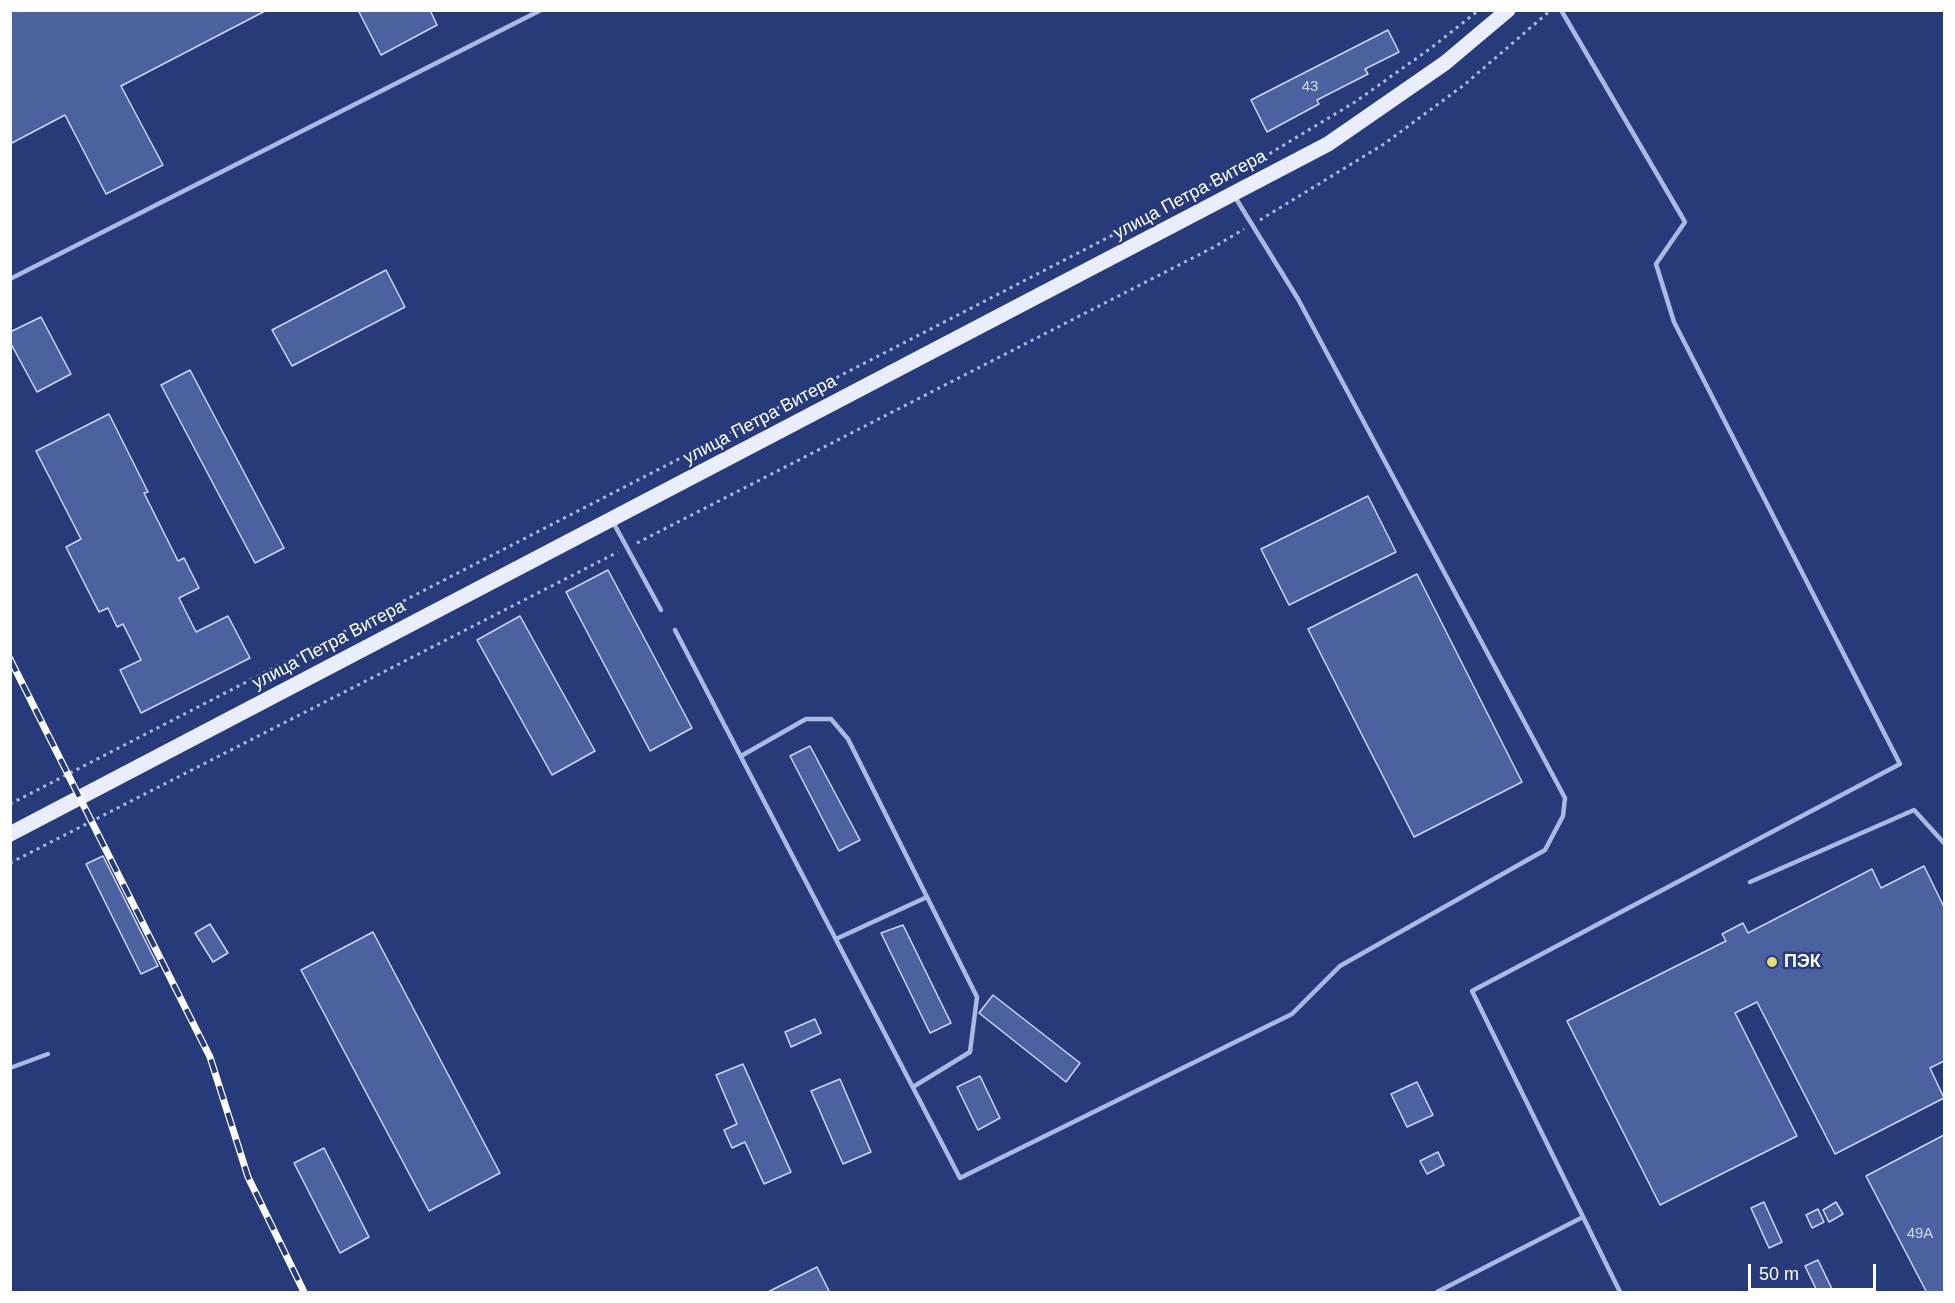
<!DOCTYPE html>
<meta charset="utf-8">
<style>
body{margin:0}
#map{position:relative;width:1955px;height:1303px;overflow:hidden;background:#273b7a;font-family:Helvetica,sans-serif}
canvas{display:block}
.frame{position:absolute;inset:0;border:12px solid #fff;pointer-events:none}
.scale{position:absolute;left:1748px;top:1264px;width:128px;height:27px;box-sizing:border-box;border:3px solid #fff;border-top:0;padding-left:8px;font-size:18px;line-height:21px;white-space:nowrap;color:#fff;-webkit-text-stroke:4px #273b7a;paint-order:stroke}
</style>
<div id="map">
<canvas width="1955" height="1303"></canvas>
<div class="frame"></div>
<div class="scale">50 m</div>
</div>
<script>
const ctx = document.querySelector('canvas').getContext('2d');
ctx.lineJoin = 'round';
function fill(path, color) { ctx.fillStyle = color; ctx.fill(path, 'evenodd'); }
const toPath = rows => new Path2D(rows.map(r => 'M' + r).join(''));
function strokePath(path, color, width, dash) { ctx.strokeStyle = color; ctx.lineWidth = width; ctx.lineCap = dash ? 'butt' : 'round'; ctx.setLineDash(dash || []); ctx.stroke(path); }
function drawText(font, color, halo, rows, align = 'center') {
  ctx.font = font + ' Helvetica,sans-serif'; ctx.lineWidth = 5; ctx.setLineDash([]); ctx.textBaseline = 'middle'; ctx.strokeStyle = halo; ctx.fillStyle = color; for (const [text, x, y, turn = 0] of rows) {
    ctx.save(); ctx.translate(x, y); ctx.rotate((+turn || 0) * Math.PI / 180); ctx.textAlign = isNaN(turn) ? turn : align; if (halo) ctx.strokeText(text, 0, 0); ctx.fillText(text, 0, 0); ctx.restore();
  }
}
const building = toPath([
 [10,10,267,10,121,86,163,165,106,194,65,115,10,144,10,10],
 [358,10,430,10,437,25,381,55,358,10],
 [1388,30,1399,52,1365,69,1368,74,1317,100,1319,104,1267,132,1251,100,1388,30],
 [386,270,405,307,292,366,272,330,386,270],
 [41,317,71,374,37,392,10,342,10,332,41,317],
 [190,370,284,548,255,563,161,385,190,370],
 [109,414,148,492,144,493,178,561,184,558,199,588,179,598,196,632,228,616,250,658,141,713,120,670,141,660,123,624,117,627,108,608,99,612,66,547,81,539,36,451,109,414],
 [1368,496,1396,552,1289,605,1261,549,1368,496],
 [608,570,692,728,650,751,566,592,608,570],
 [1417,574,1522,782,1414,837,1308,629,1417,574],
 [520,616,595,751,552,775,477,640,520,616],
 [810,746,860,840,839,851,790,756,810,746],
 [103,856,158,966,141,974,86,864,103,856],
 [1924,866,1944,907,1944,1061,1930,1068,1944,1098,1835,1154,1757,1002,1735,1013,1797,1136,1660,1205,1567,1021,1726,941,1722,934,1743,923,1748,933,1872,869,1881,888,1924,866],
 [210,924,228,953,213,962,195,933,210,924],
 [903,925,951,1023,930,1033,881,933,903,925],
 [373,932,500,1173,429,1211,301,970,373,932],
 [993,995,1080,1063,1066,1082,979,1013,993,995],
 [815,1019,821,1033,791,1047,785,1032,815,1019],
 [743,1064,791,1172,764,1184,745,1142,732,1148,724,1130,737,1124,716,1075,743,1064],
 [980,1076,1000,1118,978,1130,957,1087,980,1076],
 [840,1079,871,1152,843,1164,811,1091,840,1079],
 [1417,1082,1433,1115,1407,1127,1391,1094,1417,1082],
 [1944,1135,1944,1293,1927,1293,1866,1176,1944,1135],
 [324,1148,369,1237,340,1253,294,1163,324,1148],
 [1438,1152,1444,1165,1427,1174,1420,1161,1438,1152],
 [1764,1202,1782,1242,1769,1248,1751,1208,1764,1202],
 [1836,1202,1843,1214,1829,1222,1823,1210,1836,1202],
 [1818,1209,1824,1222,1812,1228,1806,1215,1818,1209],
 [1818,1260,1834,1293,1818,1293,1805,1266,1818,1260],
 [817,1267,830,1293,766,1293,817,1267]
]);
fill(building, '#4c62a0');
strokePath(building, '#cdd7f3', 1.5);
strokePath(toPath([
 [1260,220,1384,144,1464,85,1551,10],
 [637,543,1214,247,1244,229],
 [10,804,1264,157,1355,102,1431,48,1479,10],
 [10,863,618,552]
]), '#abbae3', 3, [3, 4.5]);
strokePath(toPath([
 [1561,10,1685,222,1656,264,1674,322,1900,764,1472,991,1620,1292],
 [10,279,541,10],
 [613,522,661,610],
 [675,630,960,1178,1292,1014,1340,966,1545,850,1563,816,1565,798,1298,299,1235,197],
 [741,756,806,719,831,719,848,739,977,997,970,1052,913,1087],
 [1750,882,1914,810,1944,843],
 [836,939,927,897],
 [10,1068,48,1054],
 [1437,1292,1583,1217]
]), '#abbae3', 4.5);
strokePath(toPath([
 [10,834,1328,144,1445,63,1508,10]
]), '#eaeefc', 15);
const rail = toPath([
 [10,659,210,1057,248,1177,304,1292]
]);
strokePath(rail, '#fff', 7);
strokePath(rail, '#273b7a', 4.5, [14]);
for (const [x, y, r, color] of [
 [1772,962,6,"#ebdf72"]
]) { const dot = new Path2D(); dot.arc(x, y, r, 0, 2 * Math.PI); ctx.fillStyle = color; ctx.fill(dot); strokePath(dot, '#273b7a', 2); }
drawText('15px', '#d2d8e7', null, [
 ["43",1310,87],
 ["49А",1920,1234]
]);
drawText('18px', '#fff', '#273b7a', [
 ["улица Петра Витера",1190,195,-28],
 ["улица Петра Витера",760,420,-28],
 ["улица Петра Витера",329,645,-28]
]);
drawText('bold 18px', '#fff', '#273b7a', [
 ["ПЭК",1784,962]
], 'left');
</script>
